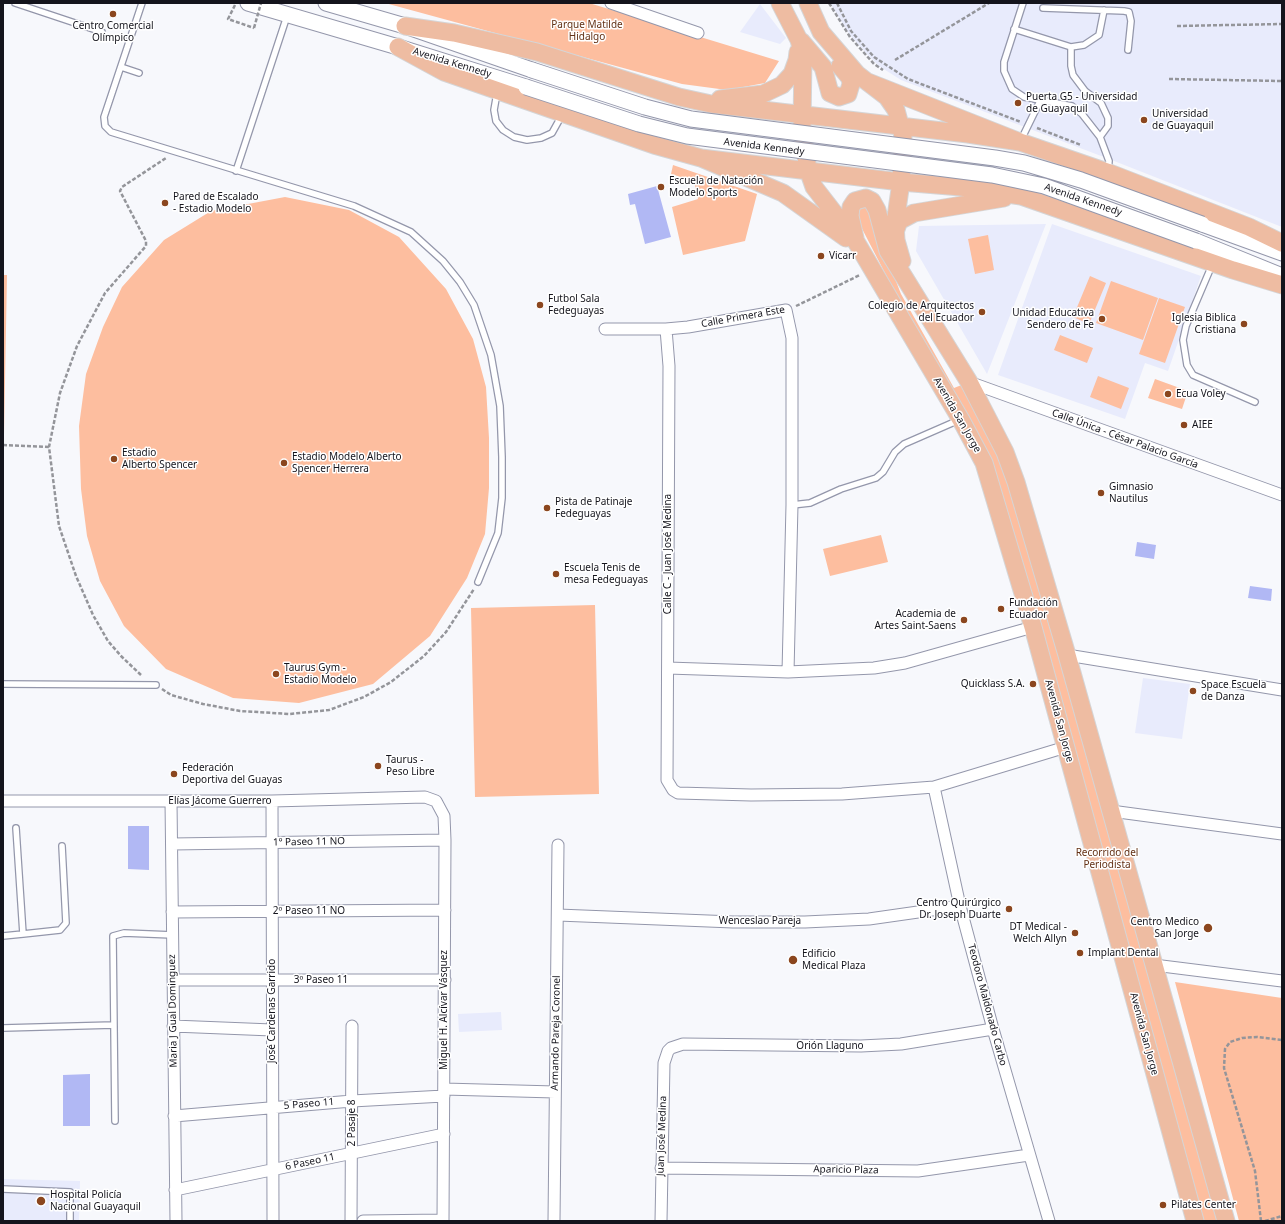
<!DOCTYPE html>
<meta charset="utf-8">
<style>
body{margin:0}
#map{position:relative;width:1285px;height:1224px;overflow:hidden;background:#f7f8fc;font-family:"Noto Sans",sans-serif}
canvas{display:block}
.frame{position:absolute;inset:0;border:4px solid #14141c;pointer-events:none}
</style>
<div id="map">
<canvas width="1285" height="1224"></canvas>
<div class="frame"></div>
</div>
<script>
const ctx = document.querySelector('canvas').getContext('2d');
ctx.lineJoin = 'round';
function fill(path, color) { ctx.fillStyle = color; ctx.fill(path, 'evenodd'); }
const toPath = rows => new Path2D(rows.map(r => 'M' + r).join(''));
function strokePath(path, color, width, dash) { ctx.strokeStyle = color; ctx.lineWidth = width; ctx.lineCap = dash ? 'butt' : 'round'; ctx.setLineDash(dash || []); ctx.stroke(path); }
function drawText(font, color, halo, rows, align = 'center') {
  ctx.font = font + ' "Noto Sans",sans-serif'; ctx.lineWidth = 3; ctx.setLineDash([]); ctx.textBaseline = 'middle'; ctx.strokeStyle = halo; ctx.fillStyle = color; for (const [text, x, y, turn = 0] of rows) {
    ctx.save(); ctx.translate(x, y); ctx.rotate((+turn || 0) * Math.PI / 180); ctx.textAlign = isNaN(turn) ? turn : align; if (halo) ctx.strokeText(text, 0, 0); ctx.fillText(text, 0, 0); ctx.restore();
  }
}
fill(toPath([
 [830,3,1282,3,1282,227,1109,159,901,80,879,66,866,53,850,35],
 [760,4,786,38,780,44,740,32],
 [1046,224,987,374,916,251,919,226],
 [1052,224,1201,276,1168,371,1145,363,1125,419,998,375],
 [1143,678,1190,684,1182,739,1135,733],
 [501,1012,502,1030,459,1032,458,1014],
 [3,1179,80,1181,79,1221,3,1221]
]), '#e8ebfc');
fill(toPath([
 [385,3,589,3,779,61,765,83,727,90,682,84],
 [673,165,757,194,745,241,683,255,672,207,698,199,694,181,671,174],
 [285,197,349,210,399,237,446,289,473,339,486,387,489,438,489,488,485,534,467,578,430,636,373,684,299,703,233,698,166,669,124,626,100,581,87,536,81,489,79,426,86,374,103,327,122,287,164,240,211,211],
 [866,205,901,294,954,388,969,382,994,427,1226,1221,1195,1221,1066,747,961,420,857,219,855,208],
 [988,235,994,270,975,274,968,239],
 [3,275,7,275,4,435,3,435],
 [1090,276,1106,283,1089,324,1073,317],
 [1111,281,1158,298,1143,340,1096,323],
 [1159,298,1185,307,1165,363,1139,354],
 [1060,335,1093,348,1087,363,1054,350],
 [1098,376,1129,388,1121,409,1090,397],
 [1155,379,1188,391,1182,409,1148,398],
 [881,535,888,562,830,576,823,549],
 [595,605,599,794,475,797,471,608],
 [1175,982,1282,998,1282,1221,1239,1221]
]), '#fdbe9f');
fill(toPath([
 [657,186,671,237,645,244,635,204,630,205,628,194],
 [1137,542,1156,545,1154,559,1135,556],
 [1250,586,1272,589,1271,601,1248,598],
 [128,826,149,826,149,870,128,869],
 [90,1074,90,1126,63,1126,63,1075]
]), '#b1b8f4');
const lane = toPath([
 [15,3,102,32],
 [142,3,104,117,105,126,111,132,354,206,411,232,443,261,460,282,474,305,491,355,500,406,502,457,502,498,498,533,478,582],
 [1023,3,1004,62,1004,71,1012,89,1024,97,1072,106,1082,114,1100,137,1109,161,1108,171],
 [1043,8,1124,11,1129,12,1131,21,1128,50],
 [1014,29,1071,47,1084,45,1099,35,1104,10],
 [1071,47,1071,66,1073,75,1085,91,1101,103,1108,118,1108,126,1100,137],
 [121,67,139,73],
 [497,93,494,110,496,121,503,130,514,137,527,140,541,138,552,133,562,115],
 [1021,140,1041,99],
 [236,171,287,16],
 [1212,265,1186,326,1183,340,1187,365,1193,375,1255,402],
 [792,505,810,503,841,489,876,478,883,472,895,452,904,444,959,420],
 [3,684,156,685],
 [23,934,60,930,66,923,62,846],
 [3,936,23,934,16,828],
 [3,1028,114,1025],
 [115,1121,113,936,124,933,173,935],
 [3,1189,70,1192,70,1221]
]);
const street = toPath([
 [611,3,698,33],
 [605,329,666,329,688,327,786,310,792,338,792,505,788,672],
 [666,329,669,366,667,780,673,790,678,793,751,795,842,794,934,787,1066,747],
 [969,382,1282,495],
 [1067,655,1282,690],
 [668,668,788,672,874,668,905,663,1033,627],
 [934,787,960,906,993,1029,1049,1221],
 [3,801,272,801,425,797,436,801,444,816,445,840,443,1221],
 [171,801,176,1221],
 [272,801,273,1221],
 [1111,811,1282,834],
 [172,844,445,840],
 [172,912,445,910],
 [558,915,733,922,805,922,869,919,960,906],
 [1154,965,1282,981],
 [173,980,445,980],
 [173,1026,272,1030],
 [444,1089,555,1092],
 [174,1116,352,1101,444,1096],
 [661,1168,918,1171,1029,1155],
 [175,1190,444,1134],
 [351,1221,352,1026],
 [363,1221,443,1220],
 [554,1221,558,845],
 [661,1221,664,1063,668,1051,671,1048,683,1044,861,1046,901,1044,993,1029]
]);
const secondary = toPath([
 [248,3,398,47,526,87],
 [326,3,405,26,532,70],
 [1202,224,1282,253],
 [1196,241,1282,276]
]);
const primary = toPath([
 [780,3,799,40,803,55,802,128,808,170,814,187,855,240,961,420,984,463,1033,627,1195,1221],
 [808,3,821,32,857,74,887,97,896,110,903,136,901,182,895,224,896,240,902,261],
 [405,26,454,33,537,52,679,97,711,104,968,134,1020,142],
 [801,41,823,67,830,93,839,97,848,94,851,84,850,78,840,66],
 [398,47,444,72,654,145,701,158,783,193,846,238],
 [868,82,1020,142,1107,172,1249,227,1282,243],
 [720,99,763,94,782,85,792,74,797,60,798,52],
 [701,158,901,182,961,187,1021,196,1233,270,1282,285],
 [895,232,899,221,914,213,1004,198],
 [855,238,850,216,851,207,855,201,866,198,872,201,877,210,888,251,969,382,1005,452,1016,482,1067,655,1226,1221]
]);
strokePath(lane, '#9497ab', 8);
strokePath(street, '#9497ab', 13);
strokePath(secondary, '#9497ab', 17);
strokePath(primary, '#d5d5d6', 19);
strokePath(toPath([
 [829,3,850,37,874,64,883,70],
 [837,3,851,31,874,57,908,79,1021,122],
 [235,5,228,19,254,28],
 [1177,26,1282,24],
 [895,60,989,3],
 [1169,79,1282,81],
 [1037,128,1081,145],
 [796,306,860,275],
 [3,445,49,447],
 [141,675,121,656,108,641,93,615,76,576,59,526,49,447,60,393,77,346,105,293,146,246,146,241,120,191,122,187,166,158],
 [162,689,171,695,203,704,240,711,290,714,329,710,364,697,391,682,424,656,446,632,474,589],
 [1261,1221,1255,1171,1224,1068,1225,1049,1230,1042,1242,1038,1257,1037,1282,1040],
 [1265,1221,1282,1216]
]), '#94959a', 2.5, [4, 2]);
strokePath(lane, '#fff', 5.5);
strokePath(street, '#fff', 11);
strokePath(secondary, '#fff', 15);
strokePath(primary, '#eebca2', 17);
const secondaryBridge = toPath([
 [532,70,645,107,691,119,995,158,1024,163,1081,180,1202,224],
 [526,87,639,124,687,136,992,175,1044,186,1196,241]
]);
strokePath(secondaryBridge, '#9497ab', 17, []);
strokePath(toPath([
 [254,28,261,3]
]), '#94959a', 2.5, [4, 2]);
strokePath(secondaryBridge, '#fff', 15);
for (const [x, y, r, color] of [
 [113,14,4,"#8b461e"],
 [1018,103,4,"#8b461e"],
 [1144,120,4,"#8b461e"],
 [661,187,4,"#8b461e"],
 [165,203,4,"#8b461e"],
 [821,256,4,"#8b461e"],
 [540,305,4,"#8b461e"],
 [982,312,4,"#8b461e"],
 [1102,319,4,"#8b461e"],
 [1244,324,4,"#8b461e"],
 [1168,394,4,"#8b461e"],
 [1184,425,4,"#8b461e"],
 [114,459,4,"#8b461e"],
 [284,463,4,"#8b461e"],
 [1101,493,4,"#8b461e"],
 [547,508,4,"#8b461e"],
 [556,574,4,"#8b461e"],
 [1001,609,4,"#8b461e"],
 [964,620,4,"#8b461e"],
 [276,674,4,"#8b461e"],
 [1033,684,4,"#8b461e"],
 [1193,691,4,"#8b461e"],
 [378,766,4,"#8b461e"],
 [174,774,4,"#8b461e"],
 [1009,909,4,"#8b461e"],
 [1208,928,5,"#8b461e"],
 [1075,933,4,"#8b461e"],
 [1080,953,4,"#8b461e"],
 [793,960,5,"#8b461e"],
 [41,1201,5,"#8b461e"],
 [1163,1205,4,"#8b461e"]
]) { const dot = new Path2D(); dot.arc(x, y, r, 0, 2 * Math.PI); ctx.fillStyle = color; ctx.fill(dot); strokePath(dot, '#fff', 1.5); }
drawText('10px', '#633115', '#fff', [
 ["Parque Matilde",587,25],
 ["Hidalgo",587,37],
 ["Recorrido del",1107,853],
 ["Periodista",1107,865]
]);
drawText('10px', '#14141c', '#fff', [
 ["Centro Comercial",113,26,"center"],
 ["Olímpico",113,38,"center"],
 ["Puerta G5 - Universidad",1026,97],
 ["de Guayaquil",1026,109],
 ["Universidad",1152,114],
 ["de Guayaquil",1152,126],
 ["Escuela de Natación",669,181],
 ["Modelo Sports",669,193],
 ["Pared de Escalado",173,197],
 ["- Estadio Modelo",173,209],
 ["Vicarr",829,256],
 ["Futbol Sala",548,299],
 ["Fedeguayas",548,311],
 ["Colegio de Arquitectos",974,306,"right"],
 ["del Ecuador",974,318,"right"],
 ["Unidad Educativa",1094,313,"right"],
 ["Sendero de Fe",1094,325,"right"],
 ["Iglesia Biblica",1236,318,"right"],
 ["Cristiana",1236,330,"right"],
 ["Ecua Voley",1176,394],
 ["AIEE",1192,425],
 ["Estadio",122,453],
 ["Alberto Spencer",122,465],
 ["Estadio Modelo Alberto",292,457],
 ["Spencer Herrera",292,469],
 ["Gimnasio",1109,487],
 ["Nautilus",1109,499],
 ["Pista de Patinaje",555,502],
 ["Fedeguayas",555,514],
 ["Escuela Tenis de",564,568],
 ["mesa Fedeguayas",564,580],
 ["Fundación",1009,603],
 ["Ecuador",1009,615],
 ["Academia de",956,614,"right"],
 ["Artes Saint-Saens",956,626,"right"],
 ["Taurus Gym -",284,668],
 ["Estadio Modelo",284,680],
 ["Quicklass S.A.",1025,684,"right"],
 ["Space Escuela",1201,685],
 ["de Danza",1201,697],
 ["Taurus -",386,760],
 ["Peso Libre",386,772],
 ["Federación",182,768],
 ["Deportiva del Guayas",182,780],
 ["Centro Quirúrgico",1001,903,"right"],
 ["Dr. Joseph Duarte",1001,915,"right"],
 ["Centro Medico",1199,922,"right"],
 ["San Jorge",1199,934,"right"],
 ["DT Medical -",1067,927,"right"],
 ["Welch Allyn",1067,939,"right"],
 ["Implant Dental",1088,953],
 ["Edificio",802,954],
 ["Medical Plaza",802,966],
 ["Hospital Policía",50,1195],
 ["Nacional Guayaquil",50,1207],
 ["Pilates Center",1171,1205]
], 'left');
drawText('10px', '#14141c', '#fff', [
 ["Avenida Kennedy",452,63,17],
 ["Avenida Kennedy",764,147,7],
 ["Avenida Kennedy",1083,200,19],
 ["Calle Primera Este",743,317,-10],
 ["Avenida San Jorge",957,415,60],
 ["Calle Única - César Palacio García",1125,439,20],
 ["Calle C - Juan José Medina",668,554,-90],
 ["Avenida San Jorge",1059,721,75],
 ["Elías Jácome Guerrero",220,801],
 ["1º Paseo 11 NO",309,842,-1],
 ["2º Paseo 11 NO",309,911],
 ["Wenceslao Pareja",760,921],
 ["3º Paseo 11",321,980],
 ["Teodoro Maldonado Carbo",987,1005,75],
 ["Miguel H. Alcívar Vásquez",444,1010,-90],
 ["Maria J Gual Dominguez",173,1011,-91],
 ["José Cardenas Garrido",272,1011,-90],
 ["Armando Pareja Coronel",556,1033,-89],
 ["Avenida San Jorge",1144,1034,75],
 ["Orión Llaguno",830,1046],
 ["5 Paseo 11",309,1104,-5],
 ["2 Pasaje 8",352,1123,-90],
 ["Juan José Medina",662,1136,-88],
 ["6 Paseo 11",310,1162,-12],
 ["Aparicio Plaza",846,1170,1]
]);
</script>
